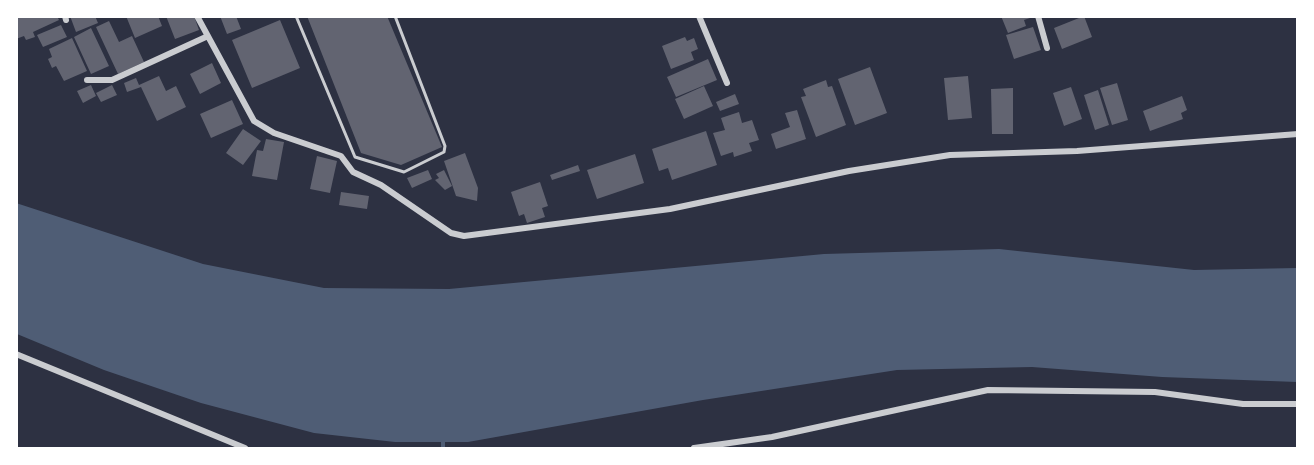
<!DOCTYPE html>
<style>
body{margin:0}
#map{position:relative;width:1314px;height:465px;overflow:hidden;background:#2d3142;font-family:"Varela Round",sans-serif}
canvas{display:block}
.frame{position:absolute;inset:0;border:18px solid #fff;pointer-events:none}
</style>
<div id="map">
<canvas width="1314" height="465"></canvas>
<div class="frame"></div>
</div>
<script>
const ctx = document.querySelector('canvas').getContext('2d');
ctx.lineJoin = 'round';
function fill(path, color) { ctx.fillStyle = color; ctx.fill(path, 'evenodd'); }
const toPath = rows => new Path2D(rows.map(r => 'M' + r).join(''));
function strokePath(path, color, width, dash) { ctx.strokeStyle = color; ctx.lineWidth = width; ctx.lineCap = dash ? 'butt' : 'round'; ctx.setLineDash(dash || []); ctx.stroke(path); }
fill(toPath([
 [16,203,203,264,324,288,449,289,824,254,999,249,1194,270,1297,268,1297,382,1162,377,1032,367,897,370,703,400,468,442,395,442,314,433,201,403,104,370,17,334]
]), '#4f5d75');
strokePath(toPath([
 [443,448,443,442]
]), '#4f5d75', 4);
fill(toPath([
 [19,16,57,16,59,20,33,32,35,37,26,40,24,36,16,39,16,18],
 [70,16,95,16,98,23,76,32],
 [126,16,158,16,162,26,135,38],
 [166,16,194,16,199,30,175,39],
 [220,16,236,16,241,29,227,34],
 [307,16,387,16,442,147,401,165,361,153],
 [1001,16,1033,16,1033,17,1024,20,1026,26,1008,33],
 [1084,16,1092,37,1062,49,1054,28],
 [280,20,300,68,252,88,232,40],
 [109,21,119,42,132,36,144,62,118,74,96,27],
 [61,25,67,37,43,47,37,35],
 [1033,27,1041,50,1014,59,1006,35],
 [91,28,109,66,91,74,74,37],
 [685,37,687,41,694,38,698,49,691,52,694,60,671,69,662,46],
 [72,38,87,71,64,81,56,66,52,68,48,59,52,57,49,49],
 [708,59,717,80,676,97,667,77],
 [212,63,221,83,200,94,190,74],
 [870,67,887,113,855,125,838,79],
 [159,76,166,91,176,86,186,107,157,121,141,87,127,92,124,83,136,78,139,85],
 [968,76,972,118,948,120,944,78],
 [826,80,828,87,832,86,846,125,816,137,801,97,806,96,803,89],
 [1117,83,1128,120,1112,125,1100,88],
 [91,85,96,96,83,103,77,91],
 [112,85,117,95,101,102,96,93],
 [704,86,713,106,684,119,675,99],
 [1071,87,1082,119,1064,126,1053,93],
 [1013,88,1013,134,992,134,991,89],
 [1098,90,1109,125,1095,130,1084,95],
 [735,94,739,104,720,111,716,102],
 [1182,96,1187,110,1181,113,1183,119,1150,131,1143,111],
 [232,100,243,124,211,138,200,114],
 [797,110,806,139,776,149,771,134,790,127,785,113],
 [739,112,742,123,752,120,759,140,749,143,752,151,734,157,733,152,721,156,713,133,725,130,721,118],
 [243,129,261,141,243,165,226,153],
 [706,131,717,165,672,180,668,168,659,171,652,149],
 [266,139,284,142,277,180,252,176,257,150,263,151],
 [465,153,478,188,477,201,456,196,444,161],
 [635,154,644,183,597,199,587,170],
 [317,156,337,161,330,193,310,189],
 [578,165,580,171,552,180,550,175],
 [428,170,432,179,412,188,407,178],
 [444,170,452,186,445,190,435,180,439,178,436,174],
 [540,182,548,206,542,208,545,217,527,223,524,214,519,216,511,192],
 [341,192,369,196,367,209,339,205]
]), '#626471');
strokePath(toPath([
 [296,16,355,157,404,172,444,152,445,146,395,16]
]), '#caccd0', 3);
strokePath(toPath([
 [65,16,66,20],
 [197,16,254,121,274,133,341,156,353,172,381,185,451,233,464,236,670,209,849,171,950,155,1077,151,1298,134],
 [699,16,727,83],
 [1038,16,1047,48],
 [87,80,112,80,208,36],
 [16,354,245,448],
 [694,448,772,437,988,390,1155,392,1243,404,1298,404]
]), '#caccd0', 6);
</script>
